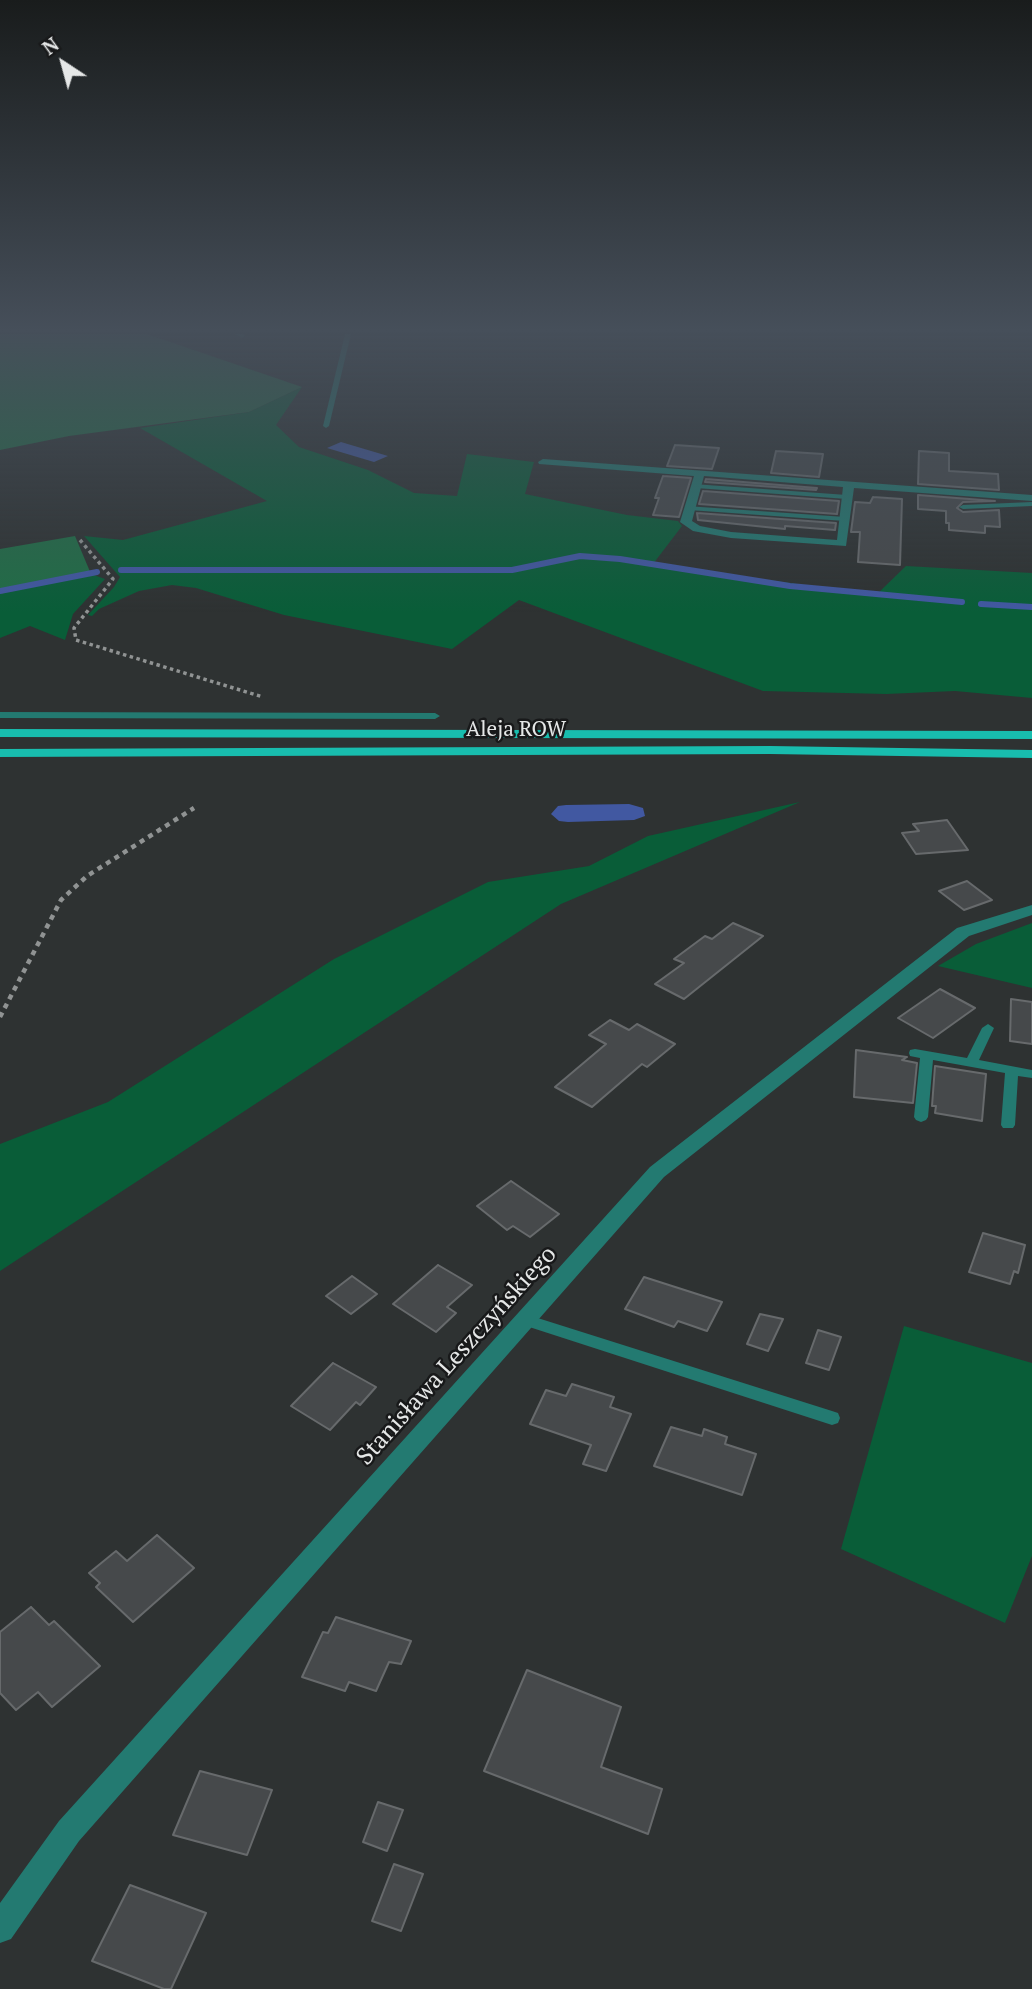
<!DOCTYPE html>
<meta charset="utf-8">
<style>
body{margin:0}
#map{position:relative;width:1032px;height:1989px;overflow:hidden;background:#2e3232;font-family:"PT Serif",serif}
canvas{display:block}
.north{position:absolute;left:28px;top:28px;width:70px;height:70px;-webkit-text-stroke:5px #18191a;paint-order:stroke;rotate:324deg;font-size:19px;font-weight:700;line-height:28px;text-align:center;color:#e5e7e7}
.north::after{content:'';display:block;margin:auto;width:24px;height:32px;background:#e5e7e7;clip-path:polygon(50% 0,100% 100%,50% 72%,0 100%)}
</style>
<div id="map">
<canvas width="1032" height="1989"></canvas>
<div class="north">N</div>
</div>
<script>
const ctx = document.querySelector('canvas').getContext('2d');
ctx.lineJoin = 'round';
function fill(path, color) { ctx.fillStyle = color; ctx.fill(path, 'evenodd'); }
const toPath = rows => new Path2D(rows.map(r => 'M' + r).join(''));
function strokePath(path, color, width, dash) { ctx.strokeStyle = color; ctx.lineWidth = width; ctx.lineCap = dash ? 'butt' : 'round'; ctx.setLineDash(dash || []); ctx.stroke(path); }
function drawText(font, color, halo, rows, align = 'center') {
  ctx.font = font + ' "PT Serif",serif'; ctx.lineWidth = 5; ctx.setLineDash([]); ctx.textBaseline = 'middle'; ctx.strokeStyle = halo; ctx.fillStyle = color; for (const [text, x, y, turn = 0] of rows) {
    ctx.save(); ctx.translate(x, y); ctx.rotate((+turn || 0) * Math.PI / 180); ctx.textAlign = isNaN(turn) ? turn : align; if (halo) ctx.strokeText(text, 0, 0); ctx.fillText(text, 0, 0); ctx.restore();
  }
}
fill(toPath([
 [302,387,276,425,299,447,368,470,414,493,457,496,467,454,534,462,525,494,627,515,678,521,682,526,653,564,876,595,906,566,1032,573,1032,698,955,691,886,694,763,691,519,600,452,649,284,615,196,588,172,585,139,591,99,609,92,616,88,615,114,587,120,577,84,536,123,540,267,501,140,428,249,412],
 [91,574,105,579,73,614,65,640,30,626,0,638,0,594],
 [800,802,561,904,0,1271,0,1144,108,1102,334,959,488,882,589,866,648,836],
 [1032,923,1032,988,938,966,976,944],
 [904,1326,1032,1363,1032,1556,1005,1623,841,1549]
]), '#095d38');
fill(toPath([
 [0,334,147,334,302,387,249,412,69,436,0,450],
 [75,536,91,574,0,594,0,549]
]), '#206d46');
fill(toPath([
 [341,442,388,456,374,462,327,448],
 [629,804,643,808,645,816,634,820,568,822,559,821,551,814,558,806,566,805]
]), '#4158a1');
strokePath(toPath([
 [121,570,512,570,580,556,620,559,790,586,962,602],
 [0,591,97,572],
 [981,604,1032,607]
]), '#4158a1', 6);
const building = toPath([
 [675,445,719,448,712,469,667,466,675,445],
 [776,451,823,454,819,477,771,473,776,451],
 [919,451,949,453,949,471,998,474,999,490,918,484,919,451],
 [663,476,691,478,679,517,653,515,659,498,655,498,663,476],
 [706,479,817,488,816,490,705,482,706,479],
 [703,491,839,501,837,514,699,504,703,491],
 [918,495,995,501,963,502,957,508,963,512,999,510,1000,527,985,526,985,533,949,530,949,523,946,523,946,511,918,509,918,495],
 [873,497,902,499,900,565,858,562,860,532,851,532,855,502,870,503,873,497],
 [697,513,836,523,835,530,785,526,785,529,698,520,697,513],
 [947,820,968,850,916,854,902,833,919,831,913,824,947,820],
 [967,881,992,900,964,910,939,891,967,881],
 [733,923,763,936,684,999,655,984,684,963,674,959,705,936,712,939,733,923],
 [940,989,975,1008,933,1038,898,1018,940,989],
 [1011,999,1032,1002,1032,1044,1010,1041,1011,999],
 [610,1020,629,1030,637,1024,675,1044,647,1067,642,1064,592,1107,555,1087,606,1044,589,1035,610,1020],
 [856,1050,907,1057,902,1060,917,1063,913,1103,854,1097,856,1050],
 [935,1066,986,1074,982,1121,935,1113,936,1106,932,1106,935,1066],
 [511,1181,559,1214,530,1237,513,1226,507,1230,477,1206,511,1181],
 [983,1233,1025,1245,1018,1273,1014,1271,1010,1284,969,1272,983,1233],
 [438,1265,472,1285,447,1307,456,1313,436,1332,393,1304,438,1265],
 [352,1276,377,1294,351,1314,326,1296,352,1276],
 [644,1277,722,1302,707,1331,678,1321,674,1327,625,1309,644,1277],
 [760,1314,783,1319,768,1351,747,1344,760,1314],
 [818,1330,841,1337,829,1370,806,1363,818,1330],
 [333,1363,376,1387,360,1405,356,1402,330,1430,291,1406,333,1363],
 [572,1384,614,1397,610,1407,631,1414,606,1471,583,1464,591,1445,530,1424,546,1390,566,1396,572,1384],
 [671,1427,702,1436,704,1429,727,1437,725,1444,756,1454,742,1495,654,1466,671,1427],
 [157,1535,194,1568,133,1622,96,1587,100,1583,89,1573,116,1551,127,1561,157,1535],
 [31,1607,49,1625,54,1621,100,1666,52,1707,38,1692,16,1710,0,1693,0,1632,31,1607],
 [336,1617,411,1641,401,1664,389,1662,376,1691,349,1682,345,1691,302,1677,323,1632,328,1633,336,1617],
 [527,1670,621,1707,601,1767,662,1789,648,1834,484,1771,527,1670],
 [200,1771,272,1790,247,1855,173,1835,200,1771],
 [378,1802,403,1810,387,1851,363,1842,378,1802],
 [394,1864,423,1874,401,1931,372,1921,394,1864],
 [130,1885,206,1913,171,1989,164,1989,92,1961,130,1885]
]);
fill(building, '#46494b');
strokePath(building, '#676a6c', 2);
strokePath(toPath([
 [80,540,113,579,74,628,76,640,263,697]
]), '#909393', 3.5, [3.5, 3.5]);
strokePath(toPath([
 [0,1017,61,900,87,876,194,808]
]), '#909393', 4.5, [5, 5]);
fill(toPath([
 [235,334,243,334,245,336,242,338,235,334],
 [345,334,351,334,329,426,326,428,323,426,345,334],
 [693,484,847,495,851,497,847,499,696,488,693,488,693,484],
 [1032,502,1032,506,963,509,959,507,963,505,1032,502],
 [686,506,845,517,849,519,845,521,689,510,686,510,686,506],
 [0,712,435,713,440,716,435,719,0,718,0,712],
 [988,1024,994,1028,979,1060,1032,1070,1032,1078,1018,1076,1015,1125,1013,1128,1003,1128,1001,1125,1005,1073,933,1060,928,1117,926,1120,921,1122,916,1120,914,1117,920,1058,910,1056,909,1053,910,1050,915,1049,967,1058,982,1028,988,1024],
 [525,1314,832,1411,838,1413,840,1418,838,1423,832,1425,520,1324,517,1320,520,1316,525,1314]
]), '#237a71');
fill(toPath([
 [543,459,1032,495,1032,501,854,488,846,546,731,538,693,531,680,522,694,476,539,464,538,462,543,459],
 [704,476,843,487,837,540,731,532,700,526,692,521,704,476],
 [1032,905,1032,915,969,936,664,1177,79,1841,11,1939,0,1943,0,1903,59,1821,650,1167,957,928,1032,905]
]), '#237a71');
fill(toPath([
 [0,729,1032,731,1032,739,0,737,0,729],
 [770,746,1032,750,1032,758,770,754,0,757,0,749,770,746]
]), '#18bdae');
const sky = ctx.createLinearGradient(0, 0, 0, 613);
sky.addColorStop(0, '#191c1c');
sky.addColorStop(0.54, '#464f5a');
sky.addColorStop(1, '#464f5a00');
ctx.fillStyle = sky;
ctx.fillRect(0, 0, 1032, 613);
drawText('21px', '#e5e7e7', '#18191a', [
 ["Aleja ROW",516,730]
]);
drawText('24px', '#e5e7e7', '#18191a', [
 ["Stanisława Leszczyńskiego",457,1356,-48]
]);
</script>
